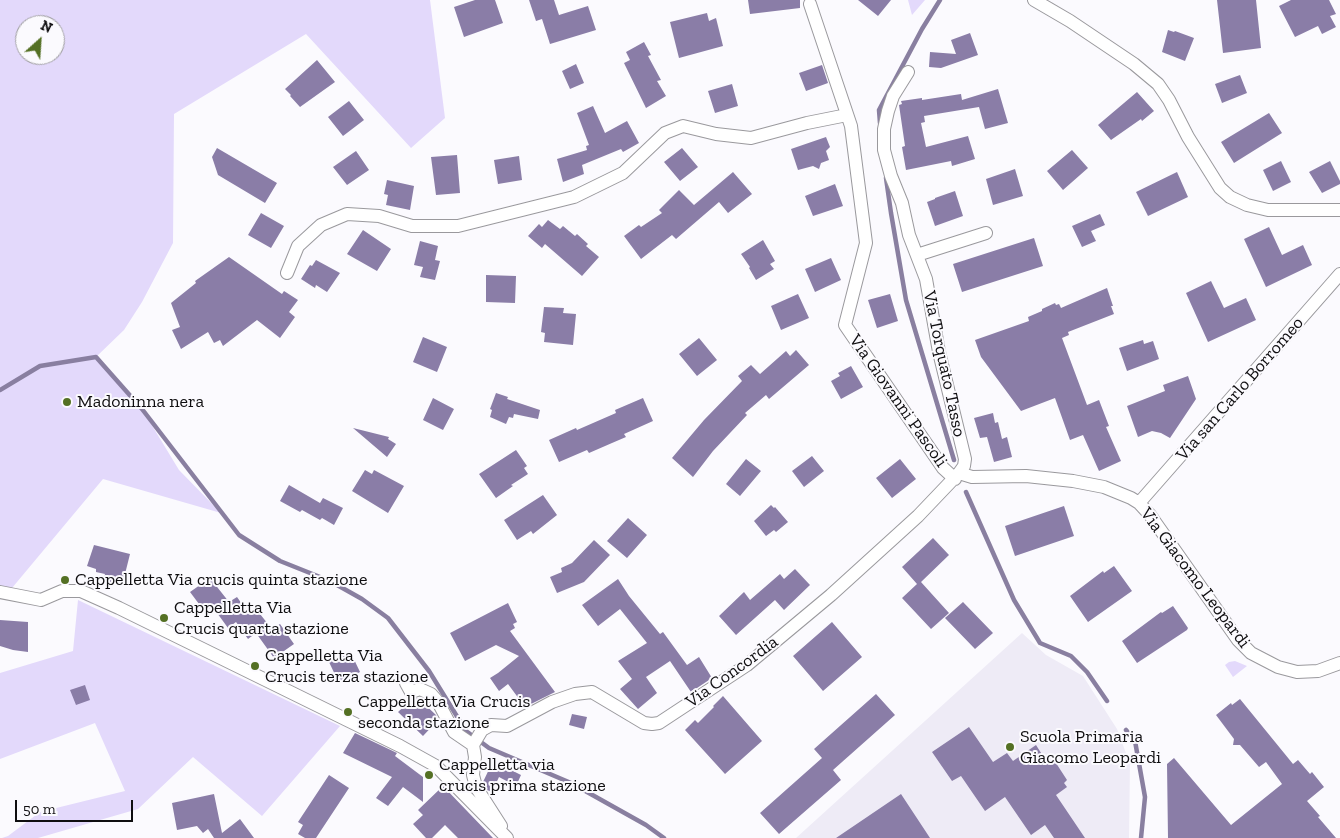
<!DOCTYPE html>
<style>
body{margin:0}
#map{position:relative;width:1340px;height:838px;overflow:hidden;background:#fbfafe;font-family:"Zilla Slab",serif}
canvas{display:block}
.north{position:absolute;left:15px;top:15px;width:50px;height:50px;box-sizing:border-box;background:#fbfafe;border:1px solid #9d9c9f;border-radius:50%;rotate:26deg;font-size:14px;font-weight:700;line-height:20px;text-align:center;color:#0f0e10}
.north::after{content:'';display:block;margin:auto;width:18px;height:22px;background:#547024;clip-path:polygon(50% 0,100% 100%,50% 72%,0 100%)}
.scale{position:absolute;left:15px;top:800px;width:118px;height:22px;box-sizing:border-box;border:2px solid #0f0e10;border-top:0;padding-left:6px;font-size:15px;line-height:18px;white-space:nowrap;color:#0f0e10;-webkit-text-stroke:4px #fbfafe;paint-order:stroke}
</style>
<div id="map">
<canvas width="1340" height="838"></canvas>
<div class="north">N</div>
<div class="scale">50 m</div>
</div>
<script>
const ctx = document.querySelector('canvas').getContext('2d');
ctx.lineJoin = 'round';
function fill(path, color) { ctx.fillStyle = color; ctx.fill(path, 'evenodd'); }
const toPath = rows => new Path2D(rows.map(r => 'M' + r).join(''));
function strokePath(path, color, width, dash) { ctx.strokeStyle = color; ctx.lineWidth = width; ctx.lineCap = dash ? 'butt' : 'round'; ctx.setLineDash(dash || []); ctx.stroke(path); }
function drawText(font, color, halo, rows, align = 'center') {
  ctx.font = font + ' "Zilla Slab",serif'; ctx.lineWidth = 4; ctx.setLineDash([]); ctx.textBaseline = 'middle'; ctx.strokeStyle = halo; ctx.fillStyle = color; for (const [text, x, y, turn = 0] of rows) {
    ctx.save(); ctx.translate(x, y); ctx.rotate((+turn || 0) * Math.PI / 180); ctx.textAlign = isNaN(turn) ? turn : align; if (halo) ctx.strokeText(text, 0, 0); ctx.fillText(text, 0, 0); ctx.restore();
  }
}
fill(toPath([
 [1022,633,1046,655,1083,676,1117,729,1130,764,1129,838,796,838]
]), '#eeebf6');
fill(toPath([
 [0,0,430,0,445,118,411,148,306,34,174,114,173,243,142,302,124,330,96,357,142,409,179,470,221,513,103,479,12,588,0,586],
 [25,25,55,25,55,55,25,55],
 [908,0,925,0,912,15],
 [78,600,340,726,262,816,193,757,138,809,38,838,2,838,8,836,40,812,125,791,95,723,0,759,0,673,73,651],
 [1235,661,1247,666,1233,677,1225,665,1229,662]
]), '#e3d9fb');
strokePath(toPath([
 [880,123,879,110,922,29,940,0],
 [886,178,891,213,906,300,954,460],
 [0,390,40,366,96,357,142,409,239,535,280,561,330,581,362,599,388,618,429,671,466,731,489,748,571,783,646,825,664,838],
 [966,492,1014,600,1040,643,1071,656,1087,672,1107,701],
 [1126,730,1135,741,1145,797,1141,838]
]), '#897fa0', 4.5);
fill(toPath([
 [475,0,495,0,503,23,464,37,454,7],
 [529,0,554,0,559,15,588,6,596,30,550,44,542,19,536,21],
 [748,0,800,0,800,8,750,14],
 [858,0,891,0,878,16],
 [1217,0,1256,0,1261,48,1223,53],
 [1291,0,1329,0,1336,14,1330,16,1336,27,1322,34,1318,26,1295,37,1279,6],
 [707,13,709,21,716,18,723,46,679,58,670,22],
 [1168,30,1174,32,1175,31,1194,38,1185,61,1162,52],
 [970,33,978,55,941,68,929,67,930,52,956,54,951,40],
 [644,42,651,55,648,56,661,80,657,81,666,96,646,108,624,63,630,60,626,52],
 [317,60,335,82,300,107,290,96,291,95,285,89],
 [576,64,584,83,570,89,562,71],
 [822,65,828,83,806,91,799,73],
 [1240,75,1247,93,1222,103,1215,84],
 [732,84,738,106,715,113,708,91],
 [998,89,1008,123,985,129,979,107,924,116,925,122,921,123,926,147,968,136,975,159,952,166,951,161,906,170,902,147,905,146,899,105,902,104,901,101,922,98,922,100,961,94,962,100],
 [1137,92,1154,111,1142,121,1141,119,1111,140,1098,125],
 [349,101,364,120,343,136,328,117],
 [593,106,605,133,627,121,639,143,623,152,621,149,582,165,584,174,563,182,557,159,587,150,586,146,589,145,577,113],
 [1269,113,1282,133,1234,163,1221,142],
 [826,137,830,147,826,151,829,160,821,163,819,169,813,166,798,170,791,149],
 [217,148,277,183,265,203,218,175,212,157],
 [682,148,698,167,680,181,664,162],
 [1072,150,1088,168,1063,190,1047,171],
 [356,151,369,170,347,185,333,167],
 [457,155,460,193,436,195,431,157],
 [519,156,522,180,498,184,494,160],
 [1281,161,1291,182,1273,191,1263,170],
 [1330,161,1340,181,1340,184,1322,193,1309,172],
 [1015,169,1023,196,993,205,986,179],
 [733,172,752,194,728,213,719,202,676,239,672,235,641,259,624,236,639,225,641,227,662,213,659,210,679,190,694,205],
 [1177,172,1188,197,1148,216,1136,192],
 [387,180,414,186,410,210,386,205,388,195,384,194],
 [835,184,843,206,813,216,805,196],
 [955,191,963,216,935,226,927,202,935,199,935,198],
 [261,213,284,226,271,248,248,235],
 [1100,214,1105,225,1091,231,1096,241,1082,247,1072,226],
 [548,220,560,229,563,226,575,236,577,234,588,244,586,246,599,257,582,276,545,244,542,248,528,236,539,224,542,227],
 [1269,227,1282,255,1303,245,1312,265,1266,287,1244,239],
 [363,230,391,249,377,271,347,254],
 [1034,238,1043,266,962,292,953,264],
 [763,240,775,261,770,264,774,269,756,280,749,268,750,267,741,254],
 [420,241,438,246,435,260,440,261,435,280,420,277,423,267,414,265],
 [229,257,282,294,284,291,298,300,289,312,295,317,280,338,257,320,223,346,220,340,214,343,208,332,181,349,172,330,180,327,171,303,196,283,195,281],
 [831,258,841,280,815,292,805,269],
 [316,260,340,273,327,292,316,285,315,288,301,279,310,265,312,266],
 [486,275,516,276,515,303,486,302],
 [1211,281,1224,308,1246,298,1256,320,1208,342,1186,293],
 [1107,288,1113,306,1111,306,1114,314,1068,332,1069,335,1062,338,1087,405,1099,400,1109,426,1106,427,1121,461,1099,471,1083,435,1070,440,1055,398,1021,411,981,357,975,340,1029,321,1028,317,1042,311,1042,309,1055,303,1056,305,1059,304,1061,308],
 [798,294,809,318,781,330,771,306],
 [890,294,898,321,877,328,868,300],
 [544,307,564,308,563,313,576,314,573,345,544,342,545,333,541,332],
 [423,337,447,347,437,372,413,362],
 [699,338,717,360,697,376,679,354],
 [1143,340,1144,344,1153,341,1159,359,1127,371,1119,348],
 [796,350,809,365,769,399,766,395,745,413,747,415,713,451,693,477,672,458,704,420,742,381,738,376,751,365,760,374,786,351,790,356],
 [851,366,863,387,841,399,831,381,840,376,838,373],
 [1188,376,1196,399,1170,438,1161,433,1152,431,1138,437,1127,406,1165,391,1163,385],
 [496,393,508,397,507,399,540,410,538,419,514,414,513,418,509,417,506,424,490,417,492,410,490,409],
 [433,398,454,409,443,430,423,420],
 [643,398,653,421,624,434,626,437,612,443,589,453,587,450,559,462,549,440,576,428,577,430,616,413,615,410],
 [993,413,995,423,998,422,1002,439,1007,437,1012,457,994,462,987,437,980,438,974,418],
 [353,428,389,437,388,439,396,444,387,457],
 [516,450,527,466,524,468,528,474,511,485,513,486,496,498,479,474],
 [812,456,824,471,804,487,792,471],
 [746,459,761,471,740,496,726,484],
 [900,459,916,479,892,498,876,478],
 [365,470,372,474,374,470,404,486,388,513,352,491],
 [289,485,320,503,323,498,343,508,334,525,322,518,320,520,302,510,300,512,280,501],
 [543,495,557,515,533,534,531,531,517,540,504,520],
 [771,505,774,508,775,507,788,522,776,532,774,530,766,536,754,521],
 [1064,506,1074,536,1015,556,1005,526],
 [628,518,647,535,627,558,607,541],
 [933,538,949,555,921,582,949,613,931,629,902,598,917,584,902,567],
 [594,540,610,555,584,582,557,593,550,577,562,572,561,568,572,563],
 [94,545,130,554,124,578,113,583,103,581,105,574,96,572,96,569,87,566],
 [1114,566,1132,591,1088,622,1070,596,1103,571,1104,573],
 [795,569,810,585,784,610,775,600,736,635,719,616,744,592,750,600,780,574,784,579],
 [210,578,229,602,237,597,249,614,256,609,272,629,280,624,294,644,274,658,256,633,248,639,236,622,228,628,212,606,205,612,190,592],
 [618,579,629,596,660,634,663,632,687,665,699,657,712,678,691,692,670,661,646,677,657,693,638,709,620,689,632,679,618,661,647,643,620,609,598,626,582,605],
 [963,602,993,633,975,649,945,618],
 [508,603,517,622,513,624,515,628,510,631,555,692,525,707,508,684,499,691,490,678,498,673,519,656,496,645,465,661,450,633],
 [1173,606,1188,628,1187,630,1137,663,1122,641,1161,612,1162,613],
 [0,620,28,622,28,652,13,650,0,646],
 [832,622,862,657,823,691,793,656],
 [350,651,360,672,339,683,329,662],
 [85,685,90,700,76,705,70,690],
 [876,694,895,715,833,770,841,780,779,834,760,813,822,758,814,749],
 [723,696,762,741,725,774,685,730,695,720,698,723,714,707,713,706],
 [418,698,436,715,438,720,423,736,398,712,411,700],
 [1240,699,1293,764,1298,760,1310,774,1312,772,1324,787,1307,801,1320,816,1318,817,1336,838,1168,838,1167,764,1174,758,1231,825,1282,784,1266,762,1259,767,1240,745,1233,745,1234,739,1216,715,1231,703,1232,705],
 [572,714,587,717,584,729,569,725],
 [969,727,993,762,1007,753,1013,761,1036,745,1048,764,1054,760,1067,780,1064,783,1067,787,1056,795,1085,838,1054,838,1045,825,1031,835,1005,797,985,811,961,776,952,781,932,752],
 [355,733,397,753,395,756,423,777,423,802,403,787,388,806,376,798,392,777,343,753],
 [493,761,521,775,516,786,499,777,492,792,487,790,483,782],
 [329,775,349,788,316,838,305,838,298,834,303,825,298,822],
 [443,786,493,838,458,838,445,825,432,838,426,838,413,824,423,815,418,810],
 [214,794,222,833,240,819,254,838,214,838,208,829,203,833,197,826,177,830,172,803],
 [901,794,930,838,836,838]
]), '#8a7da7');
const minor = toPath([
 [1034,0,1070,21,1134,64,1158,84,1169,100,1188,137,1220,188,1230,197,1247,205,1268,210,1340,210],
 [810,4,851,126,866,243,845,325,943,468,955,479],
 [917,255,986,233],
 [287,273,298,246,321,225,347,214,379,216,412,226,458,226,574,197,623,173,665,133,683,126,716,134,751,138,807,123,847,115],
 [959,473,972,477,1026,476,1073,481,1104,487,1131,498,1139,503,1150,515,1238,640,1251,653,1278,667,1297,672,1318,671,1340,663],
 [1139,503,1340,274],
 [0,592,41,600,62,591,81,591,119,608,400,746,436,766,507,838],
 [406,683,411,692,420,689,431,694,438,702,454,732,473,745,475,757,473,775,476,787,501,826],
 [473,745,482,730,491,725,507,726,552,702,575,694,592,692,644,723,652,724,659,723,747,665,831,595,918,516,959,473,964,466,965,459,939,352,926,279,909,235,902,203,891,176,884,150,884,129,888,111,893,96,908,72]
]);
strokePath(minor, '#9a999d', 14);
strokePath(minor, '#fff', 12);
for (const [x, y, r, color] of [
 [67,402,5,"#547024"],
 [65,580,5,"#547024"],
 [164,618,5,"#547024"],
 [255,666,5,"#547024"],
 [348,712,5,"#547024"],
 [1010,747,5,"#547024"],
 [429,775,5,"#547024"]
]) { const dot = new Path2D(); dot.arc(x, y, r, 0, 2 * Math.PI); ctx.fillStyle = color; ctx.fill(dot); strokePath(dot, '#fbfafe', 2); }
drawText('18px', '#0f0e10', '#fbfafe', [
 ["Via Torquato Tasso",944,364,78],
 ["Via san Carlo Borromeo",1240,389,-49],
 ["Via Giovanni Pascoli",898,401,55],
 ["Via Giacomo Leopardi",1195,578,53],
 ["Via Concordia",732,672,-36]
]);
drawText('18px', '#0f0e10', '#fbfafe', [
 ["Madoninna nera",77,402],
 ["Cappelletta Via crucis quinta stazione",75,580],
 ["Cappelletta Via",174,608],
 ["Crucis quarta stazione",174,629],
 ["Cappelletta Via",265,656],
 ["Crucis terza stazione",265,677],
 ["Cappelletta Via Crucis",358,702],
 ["seconda stazione",358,723],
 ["Scuola Primaria",1020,737],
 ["Giacomo Leopardi",1020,758],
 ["Cappelletta via",439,765],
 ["crucis prima stazione",439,786]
], 'left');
</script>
